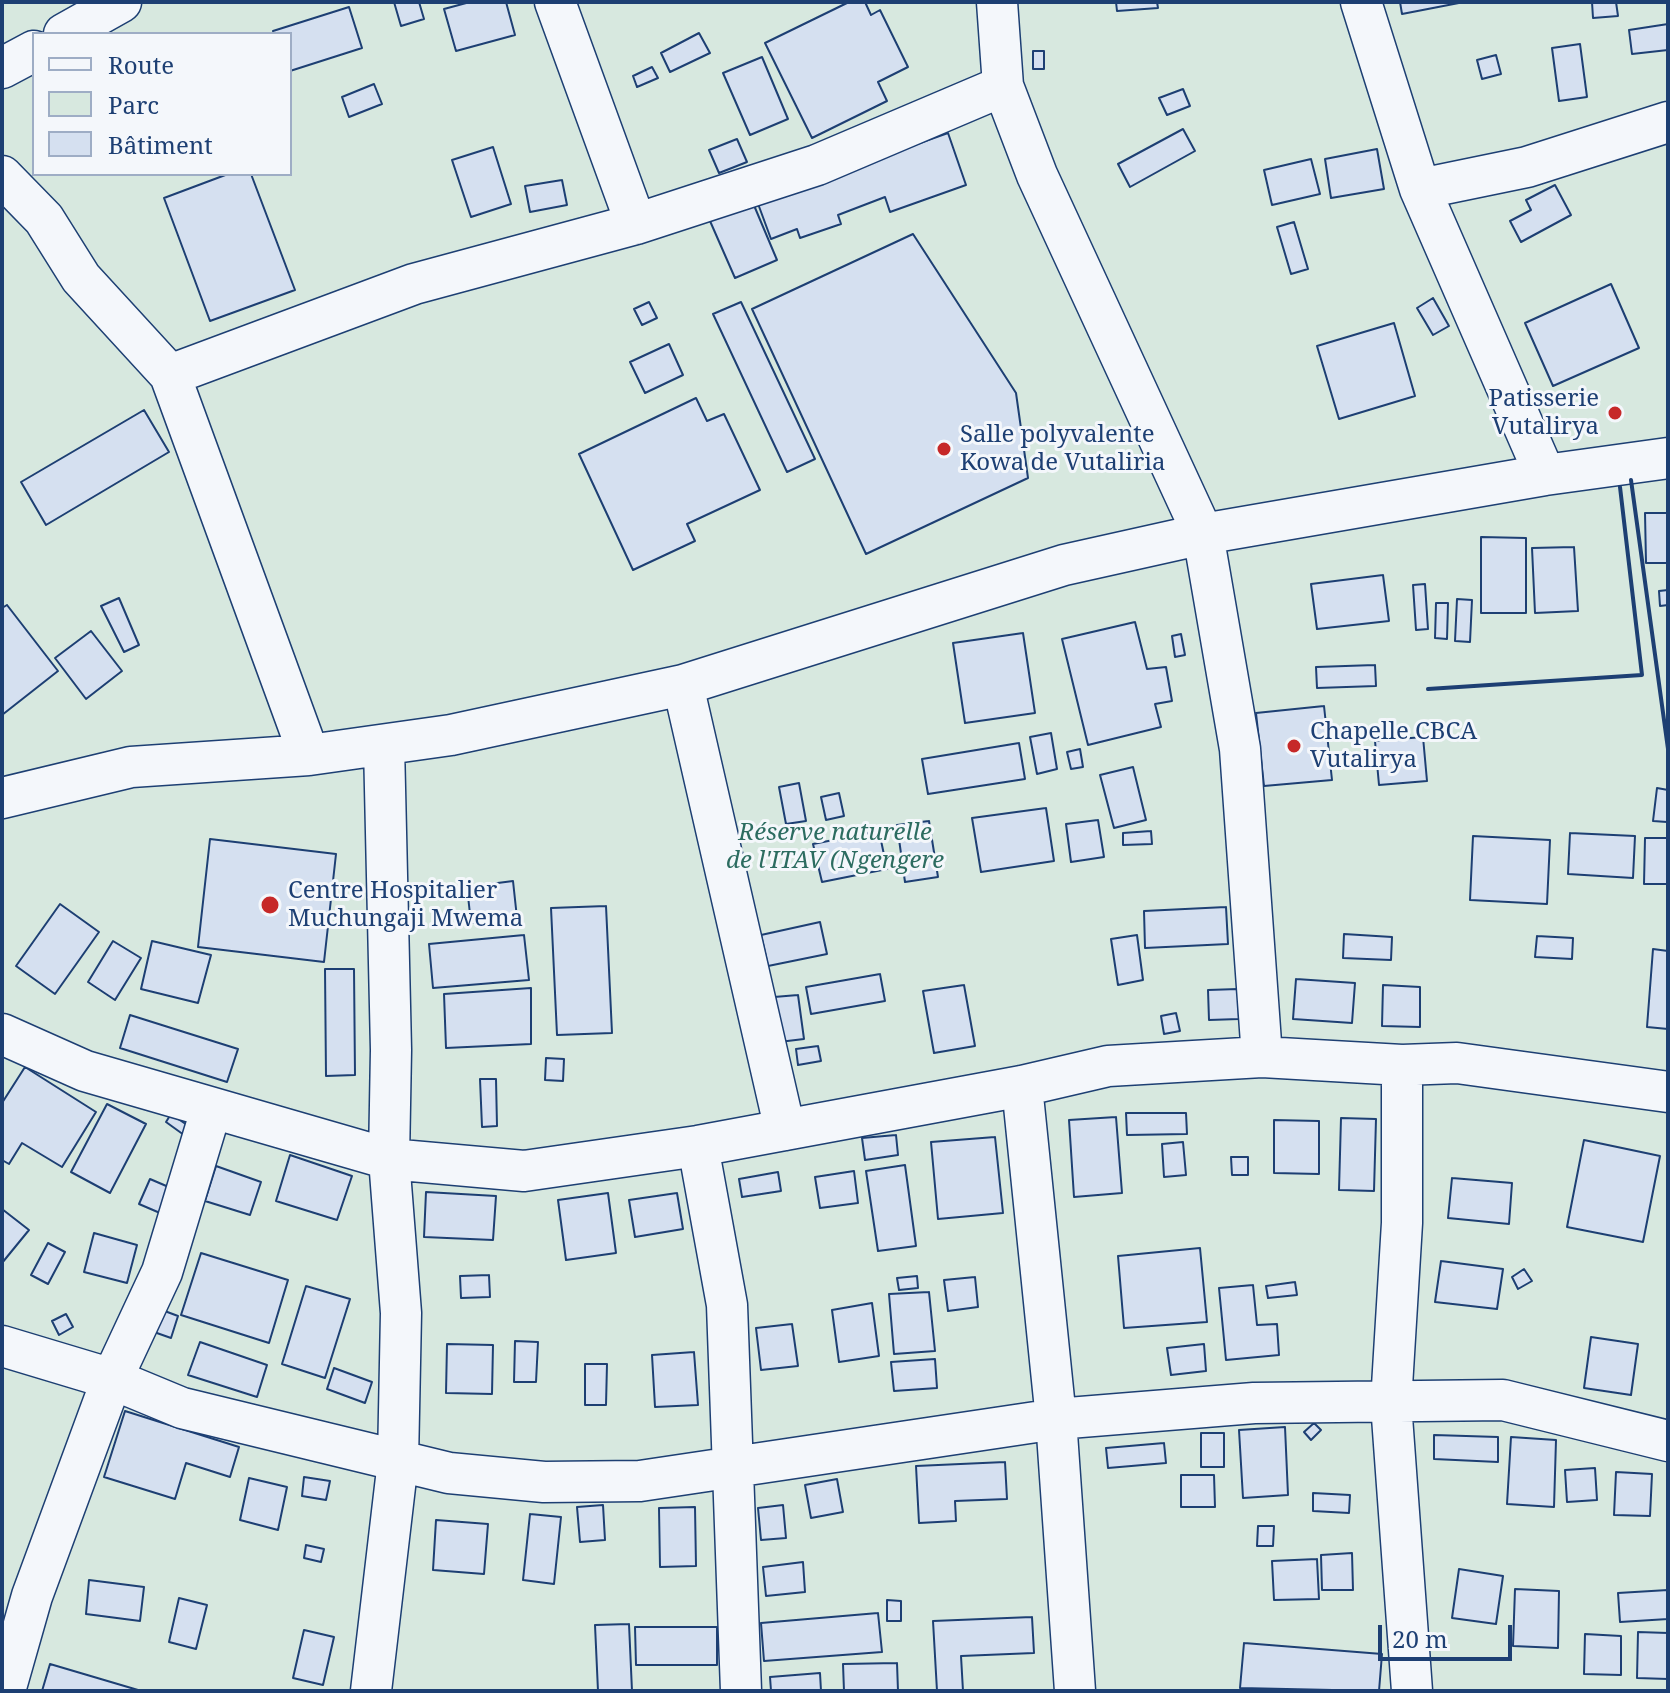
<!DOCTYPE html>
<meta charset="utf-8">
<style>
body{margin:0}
#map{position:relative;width:1670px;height:1693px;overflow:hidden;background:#f4f7fb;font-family:"Noto Serif",serif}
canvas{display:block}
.frame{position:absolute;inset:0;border:4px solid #1d3f73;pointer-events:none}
.legend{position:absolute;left:32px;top:32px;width:260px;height:144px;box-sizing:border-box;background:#f4f7fb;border:2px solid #9eadc5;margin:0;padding:10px 14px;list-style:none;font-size:24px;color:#1d3f73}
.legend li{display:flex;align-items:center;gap:16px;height:40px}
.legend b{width:40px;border:2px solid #9eadc5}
.scale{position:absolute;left:1378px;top:1625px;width:134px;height:36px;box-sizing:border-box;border:4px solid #1d3f73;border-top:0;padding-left:10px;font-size:24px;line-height:28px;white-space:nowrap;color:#1d3f73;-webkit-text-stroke:6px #f4f7fb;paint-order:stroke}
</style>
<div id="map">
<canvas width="1670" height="1693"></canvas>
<div class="frame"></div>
<ul class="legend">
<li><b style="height:10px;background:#f4f7fb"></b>Route</li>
<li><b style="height:22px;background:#d7e8df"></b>Parc</li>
<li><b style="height:22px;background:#d5e0f0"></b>Bâtiment</li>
</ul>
<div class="scale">20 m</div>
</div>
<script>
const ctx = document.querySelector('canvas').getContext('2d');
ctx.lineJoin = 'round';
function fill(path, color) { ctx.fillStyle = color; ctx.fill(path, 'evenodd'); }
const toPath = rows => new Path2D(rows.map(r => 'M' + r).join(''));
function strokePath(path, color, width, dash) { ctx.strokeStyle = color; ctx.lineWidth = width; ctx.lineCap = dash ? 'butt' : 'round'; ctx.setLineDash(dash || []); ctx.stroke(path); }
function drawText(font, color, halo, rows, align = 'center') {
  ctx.font = font + ' "Noto Serif",serif'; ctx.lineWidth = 6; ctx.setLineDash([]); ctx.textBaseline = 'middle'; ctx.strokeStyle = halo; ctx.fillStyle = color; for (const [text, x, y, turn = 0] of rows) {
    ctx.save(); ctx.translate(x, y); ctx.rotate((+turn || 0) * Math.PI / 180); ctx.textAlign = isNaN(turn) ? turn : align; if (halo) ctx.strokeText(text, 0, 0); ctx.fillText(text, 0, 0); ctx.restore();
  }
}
const green = toPath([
 [2,2,1668,2,1668,1691,2,1691,2,2],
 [34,34,290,34,290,174,34,174,34,34]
]);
fill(green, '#d7e8df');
strokePath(green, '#687fa3', 2);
const building = toPath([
 [394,2,419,2,424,19,401,26,394,2],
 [470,2,506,2,515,35,456,51,444,9,470,2],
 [849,2,865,2,871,15,880,10,908,67,878,82,887,101,812,138,765,43,849,2],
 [1116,2,1157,2,1158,8,1117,11,1116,2],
 [1400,2,1464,2,1402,14,1400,2],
 [1592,2,1616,2,1618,16,1593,18,1592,2],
 [349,7,362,48,290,71,290,34,274,34,273,31,349,7],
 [1668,24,1668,50,1632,54,1629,30,1668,24],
 [699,33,710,53,670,72,661,53,699,33],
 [1580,44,1587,97,1559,101,1552,48,1580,44],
 [1033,51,1044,51,1044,69,1033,69,1033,51],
 [1496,55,1501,74,1482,79,1477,60,1496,55],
 [762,57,788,119,750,135,723,73,762,57],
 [652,67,658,78,637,87,633,76,652,67],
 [374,84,382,104,349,117,342,97,374,84],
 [1183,89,1190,106,1167,115,1159,98,1183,89],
 [1183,129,1195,151,1130,187,1118,164,1183,129],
 [948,133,966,185,890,212,885,197,838,215,841,224,800,238,797,229,771,239,757,201,948,133],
 [737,139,747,162,719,173,709,150,737,139],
 [493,147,511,204,471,217,452,160,493,147],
 [1377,149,1384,189,1331,198,1325,159,1377,149],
 [1311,159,1320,194,1272,205,1264,170,1311,159],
 [228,174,251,174,295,290,210,321,164,198,228,174],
 [562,180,567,205,530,212,525,186,562,180],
 [1555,185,1571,215,1521,242,1510,221,1531,210,1526,200,1555,185],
 [753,203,777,260,735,278,710,221,753,203],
 [1294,222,1308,269,1291,274,1277,227,1294,222],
 [913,234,1016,393,1028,478,866,554,752,309,913,234],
 [1611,284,1639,348,1553,386,1525,323,1611,284],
 [1433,298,1449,326,1433,335,1417,308,1433,298],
 [649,302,657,318,642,325,634,309,649,302],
 [741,302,815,459,787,472,713,314,741,302],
 [1394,323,1415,396,1339,419,1317,346,1394,323],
 [669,344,683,375,645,393,630,362,669,344],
 [696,398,707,421,724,414,760,490,687,524,695,541,633,570,579,454,696,398],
 [144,410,169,452,46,525,21,482,144,410],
 [1645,513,1668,513,1668,563,1646,563,1645,513],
 [1481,537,1526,538,1526,613,1481,613,1481,537],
 [1574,547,1578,611,1535,613,1532,548,1574,547],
 [1383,575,1389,621,1317,629,1311,584,1383,575],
 [1425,584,1428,629,1416,630,1413,585,1425,584],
 [1668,590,1668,605,1660,606,1659,591,1668,590],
 [119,598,139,645,124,652,101,606,119,598],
 [1457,599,1472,600,1470,642,1455,641,1457,599],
 [1436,603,1448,603,1447,639,1435,638,1436,603],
 [7,605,58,671,2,715,2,608,7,605],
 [1135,622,1147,669,1166,667,1172,701,1155,704,1161,727,1088,745,1062,639,1135,622],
 [91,631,122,671,86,699,55,658,91,631],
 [1023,633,1035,713,965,723,953,643,1023,633],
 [1181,634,1185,655,1175,657,1172,636,1181,634],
 [1375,665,1376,686,1317,688,1316,667,1375,665],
 [1324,706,1332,780,1264,786,1256,713,1324,706],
 [1051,733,1057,769,1037,774,1030,737,1051,733],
 [1423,737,1427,781,1379,785,1375,741,1423,737],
 [1019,743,1025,779,928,794,922,759,1019,743],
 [1080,749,1083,767,1071,769,1067,752,1080,749],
 [1133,767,1146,820,1114,828,1100,775,1133,767],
 [799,783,806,821,786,824,779,787,799,783],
 [1657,788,1668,790,1667,822,1653,821,1657,788],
 [839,793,844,816,826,820,821,797,839,793],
 [1046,808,1054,861,981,872,972,818,1046,808],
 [1098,820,1104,857,1071,862,1066,824,1098,820],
 [929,821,938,877,905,882,897,825,929,821],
 [879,831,887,869,822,882,813,844,879,831],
 [1151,831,1152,844,1123,845,1123,833,1151,831],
 [1570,833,1635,836,1633,878,1568,874,1570,833],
 [1473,836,1550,840,1547,904,1470,900,1473,836],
 [1645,838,1668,838,1668,884,1644,884,1645,838],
 [210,839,336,854,324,962,198,947,210,839],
 [513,881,517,918,471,923,467,887,513,881],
 [60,904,99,932,55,994,16,966,60,904],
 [606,906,612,1033,557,1035,551,908,606,906],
 [1226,907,1228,944,1145,948,1144,911,1226,907],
 [820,922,827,954,768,966,761,935,820,922],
 [1344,934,1392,937,1391,960,1343,958,1344,934],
 [524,935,529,980,433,988,429,944,524,935],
 [1137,935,1143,980,1118,985,1111,939,1137,935],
 [1537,936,1573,938,1572,959,1535,957,1537,936],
 [113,941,141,958,115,1000,88,982,113,941],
 [152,941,211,955,198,1003,141,989,152,941],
 [1653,949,1668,951,1668,1029,1647,1027,1653,949],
 [325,969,354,969,355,1075,326,1076,325,969],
 [880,974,885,1001,811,1014,806,987,880,974],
 [1296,979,1355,983,1352,1023,1293,1019,1296,979],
 [964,985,975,1046,934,1053,923,991,964,985],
 [1383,985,1420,987,1420,1027,1382,1026,1383,985],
 [531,988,531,1044,446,1048,444,994,531,988],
 [1238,989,1239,1019,1209,1020,1208,990,1238,989],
 [798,995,804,1039,779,1042,774,997,798,995],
 [1176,1013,1180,1031,1164,1034,1161,1016,1176,1013],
 [130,1015,238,1049,227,1082,120,1048,130,1015],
 [818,1046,821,1061,798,1065,796,1049,818,1046],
 [546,1058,564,1059,563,1081,545,1080,546,1058],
 [25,1067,96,1112,62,1167,22,1143,9,1164,2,1160,2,1103,25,1067],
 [480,1079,496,1079,497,1126,482,1127,480,1079],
 [107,1104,146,1124,110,1193,71,1172,107,1104],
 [1126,1113,1186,1113,1187,1134,1127,1135,1126,1113],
 [171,1114,190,1127,184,1135,166,1122,171,1114],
 [1116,1117,1122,1193,1074,1197,1069,1120,1116,1117],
 [1341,1118,1376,1119,1374,1191,1339,1190,1341,1118],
 [1274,1120,1319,1121,1319,1174,1274,1173,1274,1120],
 [896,1135,898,1155,865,1160,862,1138,896,1135],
 [995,1137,1003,1213,938,1219,931,1142,995,1137],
 [1584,1140,1660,1156,1643,1242,1567,1227,1584,1140],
 [1183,1142,1186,1175,1164,1177,1162,1144,1183,1142],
 [290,1155,352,1176,337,1220,276,1201,290,1155],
 [1231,1157,1248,1157,1248,1175,1232,1175,1231,1157],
 [905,1165,916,1246,878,1251,866,1171,905,1165],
 [216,1166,261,1182,250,1215,205,1201,216,1166],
 [854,1171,858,1203,820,1208,815,1177,854,1171],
 [778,1172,781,1191,742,1197,739,1179,778,1172],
 [1452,1178,1512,1183,1509,1224,1448,1218,1452,1178],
 [150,1179,171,1188,160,1213,139,1204,150,1179],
 [426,1192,496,1196,493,1240,424,1237,426,1192],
 [608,1193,616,1253,566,1260,558,1200,608,1193],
 [677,1193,683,1229,635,1237,629,1200,677,1193],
 [2,1209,29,1230,2,1263,2,1209],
 [94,1233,137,1245,127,1283,84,1272,94,1233],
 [48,1243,65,1252,48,1284,31,1275,48,1243],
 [1200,1248,1207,1322,1124,1328,1118,1256,1200,1248],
 [201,1253,288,1280,269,1343,181,1315,201,1253],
 [1441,1261,1503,1269,1497,1309,1435,1302,1441,1261],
 [1524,1269,1532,1281,1518,1289,1512,1277,1524,1269],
 [489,1275,490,1297,461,1298,460,1276,489,1275],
 [917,1276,918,1288,899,1290,897,1278,917,1276],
 [975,1277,978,1307,948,1311,944,1280,975,1277],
 [1295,1282,1297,1295,1268,1298,1266,1286,1295,1282],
 [1253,1285,1257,1325,1277,1324,1279,1355,1226,1360,1219,1288,1253,1285],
 [306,1286,350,1299,325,1378,282,1364,306,1286],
 [929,1292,935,1351,894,1354,889,1294,929,1292],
 [872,1303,879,1356,839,1362,832,1310,872,1303],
 [162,1310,178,1316,171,1338,154,1332,162,1310],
 [66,1314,73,1327,59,1335,52,1321,66,1314],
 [792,1324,798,1366,761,1370,756,1328,792,1324],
 [1591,1337,1638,1344,1631,1395,1584,1388,1591,1337],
 [515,1341,538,1342,536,1382,514,1382,515,1341],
 [200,1342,267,1365,257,1397,188,1375,200,1342],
 [447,1344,493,1345,492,1394,446,1393,447,1344],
 [1204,1344,1206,1371,1171,1375,1167,1348,1204,1344],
 [694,1352,698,1405,655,1407,652,1355,694,1352],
 [935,1359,937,1388,894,1391,891,1362,935,1359],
 [585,1364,607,1364,606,1405,585,1405,585,1364],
 [334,1368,372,1382,365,1403,327,1389,334,1368],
 [125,1411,239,1447,230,1477,186,1463,175,1499,104,1477,125,1411],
 [1314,1423,1321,1430,1311,1440,1304,1432,1314,1423],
 [1285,1427,1288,1495,1243,1498,1239,1430,1285,1427],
 [1201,1433,1224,1433,1224,1467,1201,1467,1201,1433],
 [1434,1435,1498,1437,1498,1462,1434,1459,1434,1435],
 [1511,1437,1556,1440,1554,1507,1507,1504,1511,1437],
 [1164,1443,1166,1463,1108,1468,1106,1448,1164,1443],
 [1005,1462,1007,1499,955,1501,956,1521,919,1523,916,1466,1005,1462],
 [1595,1468,1597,1500,1567,1502,1565,1470,1595,1468],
 [1616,1472,1652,1474,1650,1516,1614,1515,1616,1472],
 [1181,1475,1214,1475,1215,1507,1181,1507,1181,1475],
 [304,1477,330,1481,326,1500,302,1496,304,1477],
 [249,1478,287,1487,278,1530,240,1520,249,1478],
 [837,1479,843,1512,811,1518,805,1485,837,1479],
 [1313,1493,1350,1495,1349,1513,1313,1511,1313,1493],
 [603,1505,605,1540,580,1542,577,1507,603,1505],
 [783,1505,786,1538,761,1540,758,1508,783,1505],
 [695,1507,696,1566,660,1567,659,1508,695,1507],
 [530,1514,561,1517,554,1584,523,1580,530,1514],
 [436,1520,488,1524,484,1574,433,1570,436,1520],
 [1258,1526,1274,1526,1273,1546,1257,1546,1258,1526],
 [306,1545,324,1549,321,1562,304,1558,306,1545],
 [1352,1553,1353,1590,1322,1590,1321,1555,1352,1553],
 [1317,1559,1319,1599,1274,1600,1272,1561,1317,1559],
 [803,1562,805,1592,766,1596,763,1567,803,1562],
 [1459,1569,1503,1576,1496,1624,1452,1618,1459,1569],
 [89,1580,144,1587,140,1621,86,1614,89,1580],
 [1515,1589,1559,1591,1558,1648,1513,1646,1515,1589],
 [1668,1590,1668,1619,1620,1622,1618,1593,1668,1590],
 [179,1598,207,1605,196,1649,169,1642,179,1598],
 [887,1600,901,1601,901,1621,887,1621,887,1600],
 [878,1613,882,1652,764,1661,761,1623,878,1613],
 [1032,1617,1034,1653,961,1656,963,1691,937,1691,933,1621,1032,1617],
 [629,1624,632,1691,598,1691,595,1625,629,1624],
 [635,1627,717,1627,717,1665,636,1665,635,1627],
 [304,1630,334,1637,323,1685,293,1678,304,1630],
 [1638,1632,1668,1633,1668,1679,1637,1678,1638,1632],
 [1585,1634,1621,1636,1621,1675,1584,1674,1585,1634],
 [1244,1643,1382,1654,1379,1691,1240,1688,1244,1643],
 [897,1663,898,1691,844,1691,843,1664,897,1663],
 [50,1664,138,1690,42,1691,50,1664],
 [820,1673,821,1691,771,1691,770,1677,820,1673]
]);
fill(building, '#d5e0f0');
strokePath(building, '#1d3f73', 2);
const minor = toPath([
 [555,2,636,224],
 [997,2,1003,86,1037,175,1203,534,1240,749,1262,1057],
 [1361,2,1420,189,1545,475],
 [64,34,121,2],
 [2,68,34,51],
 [2,176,44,219,81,278,170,375,309,755],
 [1420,189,1527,167,1668,122],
 [170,375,414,284,636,224,817,165,1003,86],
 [683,685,785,1130],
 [2,798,131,767,309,755,451,735,683,685,1064,565,1203,534,1545,475,1668,458],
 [2,1034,85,1071,389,1159,524,1171,698,1146,1022,1086,1108,1066,1262,1057,1402,1065,1457,1063,1668,1092],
 [1402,1065,1402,1223,1391,1403,1412,1691],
 [1022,1086,1056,1419,1075,1691],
 [698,1146,727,1305,741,1691],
 [2,1346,112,1379,182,1408,449,1473,544,1482,640,1481,1056,1419,1254,1403,1503,1400,1668,1441],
 [5,1691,32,1596,112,1379,162,1272,211,1110],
 [371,1691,398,1461,401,1313,389,1159,391,1050,384,745]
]);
strokePath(minor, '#1d3f73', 43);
strokePath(minor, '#f4f7fb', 40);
strokePath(toPath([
 [1631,480,1668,749],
 [1428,689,1642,675,1620,487]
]), '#1d3f73', 4);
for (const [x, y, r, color] of [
 [1615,413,8,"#c62828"],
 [944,449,8,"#c62828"],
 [1294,746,8,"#c62828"],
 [270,905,10,"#c62828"]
]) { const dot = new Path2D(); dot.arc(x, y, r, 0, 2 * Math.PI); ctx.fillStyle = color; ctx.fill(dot); strokePath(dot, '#f4f7fb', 3); }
drawText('24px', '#1d3f73', '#f4f7fb', [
 ["Patisserie",1599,399,"right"],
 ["Vutalirya",1599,427,"right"],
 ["Salle polyvalente",960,435],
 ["Kowa de Vutaliria",960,463],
 ["Chapelle CBCA",1310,732],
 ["Vutalirya",1310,760],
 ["Centre Hospitalier",288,891],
 ["Muchungaji Mwema",288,919]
], 'left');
drawText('italic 24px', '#2c6c60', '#f4f7fb', [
 ["Réserve naturelle",835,833],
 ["de l'ITAV (Ngengere",835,861]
]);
</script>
